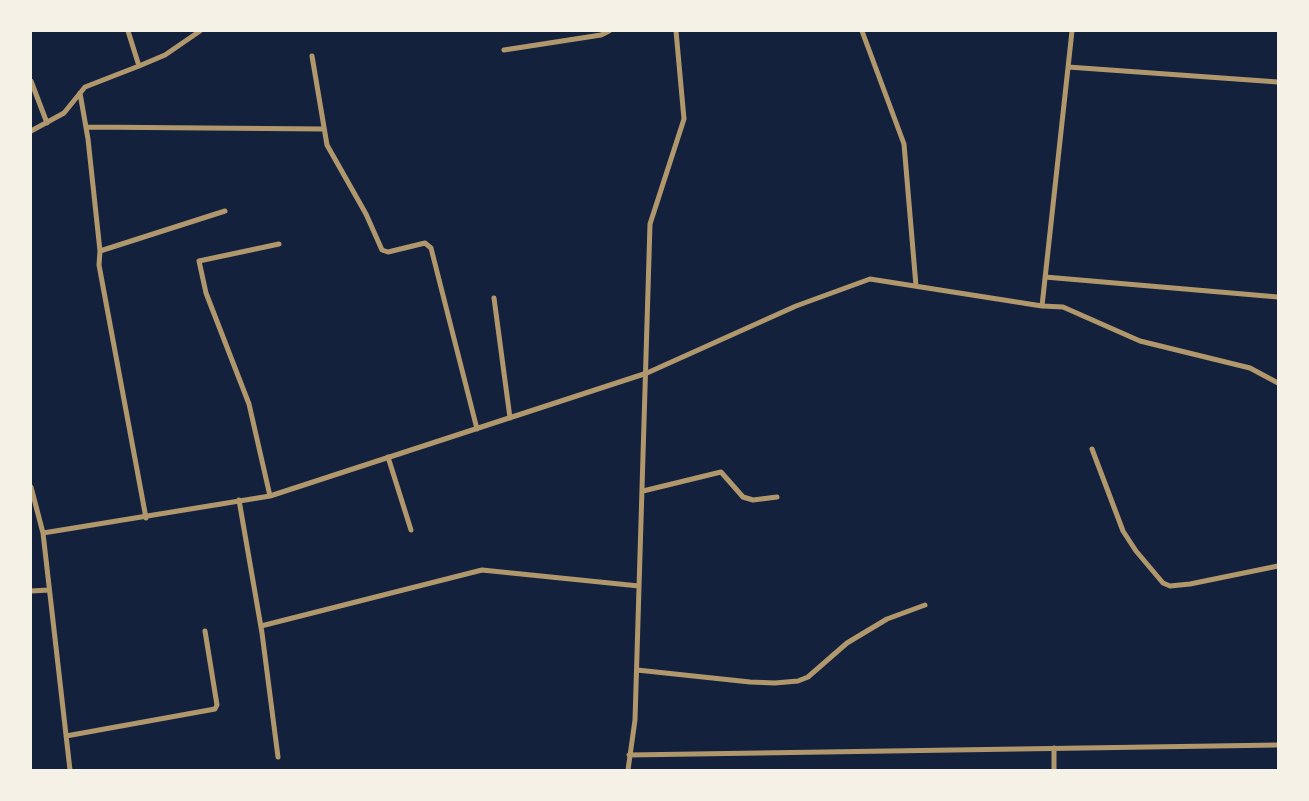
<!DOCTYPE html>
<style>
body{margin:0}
#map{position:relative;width:1309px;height:801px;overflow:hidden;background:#14213d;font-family:"DM Sans",sans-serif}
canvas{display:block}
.frame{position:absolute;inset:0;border:32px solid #f6f1e7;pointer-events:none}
</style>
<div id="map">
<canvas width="1309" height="801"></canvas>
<div class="frame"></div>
</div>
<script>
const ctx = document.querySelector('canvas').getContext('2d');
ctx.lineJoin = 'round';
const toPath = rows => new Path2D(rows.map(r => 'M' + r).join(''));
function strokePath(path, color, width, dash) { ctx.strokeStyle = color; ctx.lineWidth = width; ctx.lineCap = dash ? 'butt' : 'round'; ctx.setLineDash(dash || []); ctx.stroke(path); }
strokePath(toPath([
 [128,31,139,66,165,55,200,31],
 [862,31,904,144,916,286],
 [504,50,601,35,609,31],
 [312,56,327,145,366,214,382,250,388,252,425,243,431,248,477,429],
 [1068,67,1278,82],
 [31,81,47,123],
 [80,93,88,139,100,251,99,265,146,518],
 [86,127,323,129],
 [31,131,64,113,85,87,139,66],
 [100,251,225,211],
 [1045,277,1278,297],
 [494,298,510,418],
 [1042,306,1072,31],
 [1092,449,1123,531,1136,551,1163,583,1170,586,1190,584,1278,566],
 [388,457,411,530],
 [31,487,43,533],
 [643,491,721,472,743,497,753,500,777,497],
 [270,496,249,404,206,293,199,261,279,244],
 [239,500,262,633,278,757],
 [31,591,49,590],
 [261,626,482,570,639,586],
 [637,670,750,682,775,683,798,681,808,677,847,643,887,619,925,605],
 [66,736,215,709,217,705,205,631],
 [1054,748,1054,770],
 [629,755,1278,745],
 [70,770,43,533,270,496,647,373,796,306,870,279,1042,306,1063,307,1140,341,1250,368,1278,383],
 [628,770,635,720,650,224,684,119,676,31]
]), '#b1986c', 5);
</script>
